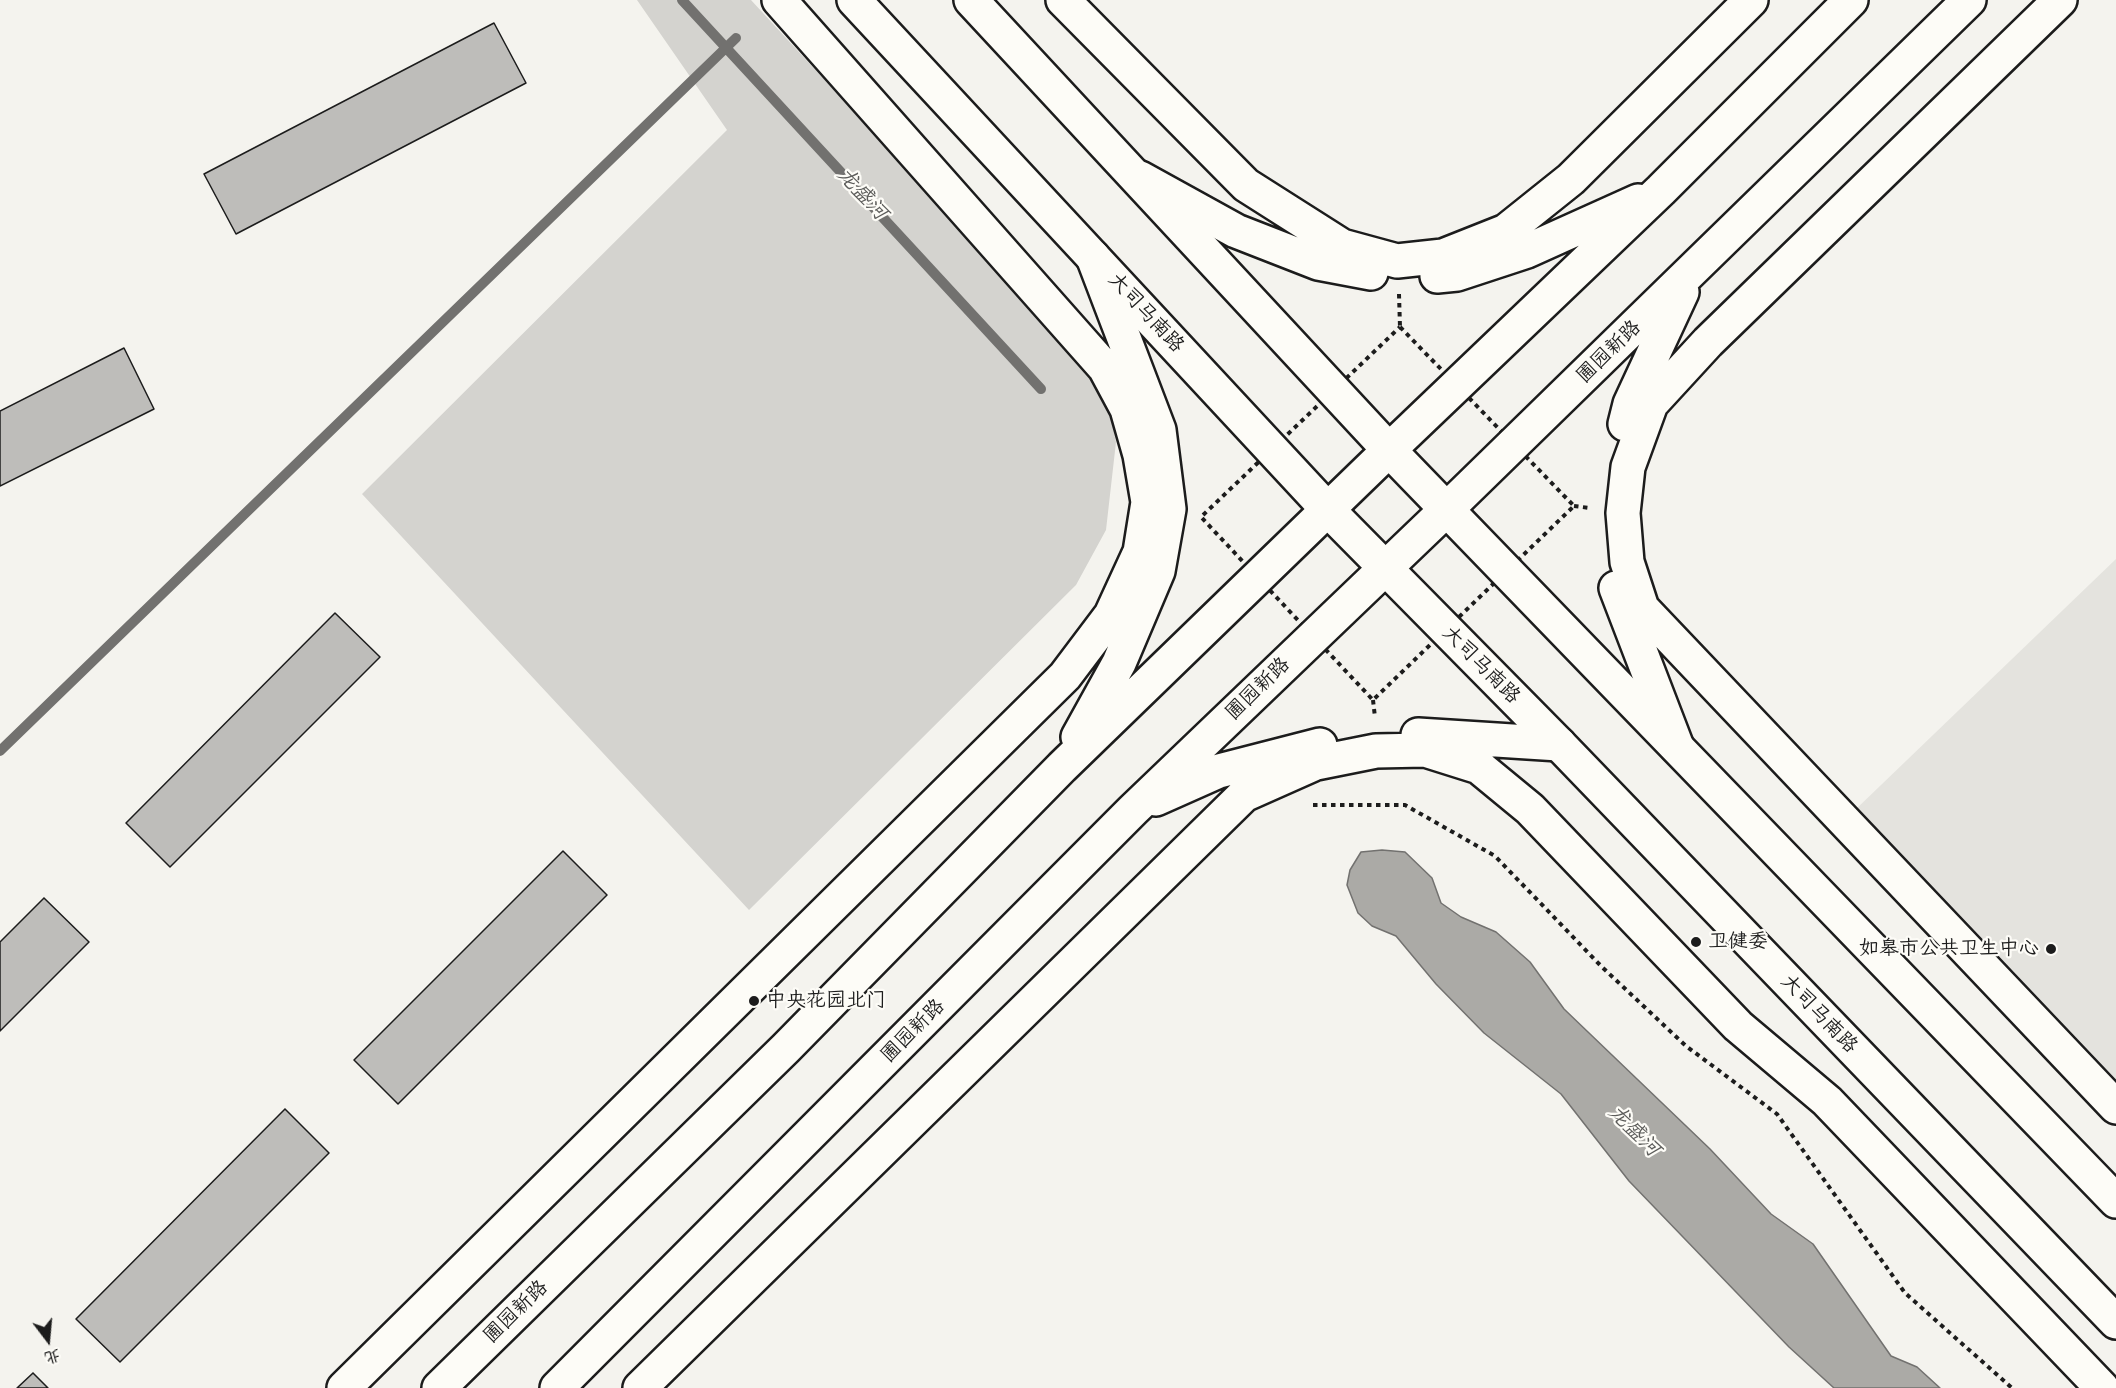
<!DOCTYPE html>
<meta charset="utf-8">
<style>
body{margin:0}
#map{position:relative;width:2116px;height:1388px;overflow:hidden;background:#f4f3ee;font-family:"Patrick Hand","LXGW WenKai TC",sans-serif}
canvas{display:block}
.north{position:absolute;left:18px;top:1310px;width:60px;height:60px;-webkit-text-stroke:4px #fdfcf7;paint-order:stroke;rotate:164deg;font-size:16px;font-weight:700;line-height:24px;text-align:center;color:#1c1c1c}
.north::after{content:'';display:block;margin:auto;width:21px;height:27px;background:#1c1c1c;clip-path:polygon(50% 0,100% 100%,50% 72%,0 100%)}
</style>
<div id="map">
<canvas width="2116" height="1388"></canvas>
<div class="north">北</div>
</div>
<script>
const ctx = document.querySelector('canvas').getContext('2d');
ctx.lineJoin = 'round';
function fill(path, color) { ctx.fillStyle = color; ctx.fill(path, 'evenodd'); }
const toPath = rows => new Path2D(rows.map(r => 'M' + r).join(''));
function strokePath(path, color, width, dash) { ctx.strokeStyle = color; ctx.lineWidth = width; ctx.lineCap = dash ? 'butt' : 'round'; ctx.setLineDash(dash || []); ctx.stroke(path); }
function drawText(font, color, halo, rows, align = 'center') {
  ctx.font = font + ' "Patrick Hand","LXGW WenKai TC",sans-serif'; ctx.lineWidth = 4.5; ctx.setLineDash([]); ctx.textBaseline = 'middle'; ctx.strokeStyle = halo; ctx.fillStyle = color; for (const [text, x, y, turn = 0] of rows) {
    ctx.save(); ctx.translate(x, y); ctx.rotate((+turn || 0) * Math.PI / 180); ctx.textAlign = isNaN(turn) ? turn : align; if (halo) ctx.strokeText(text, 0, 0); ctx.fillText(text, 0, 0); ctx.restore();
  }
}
fill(toPath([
 [2116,559,2116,1089,1855,810]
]), '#e4e3de');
fill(toPath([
 [637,0,751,0,1104,383,1116,442,1106,530,1076,585,749,910,362,494,727,130]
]), '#d4d3cf');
const water = toPath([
 [1382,850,1405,852,1432,878,1441,903,1461,917,1496,932,1530,962,1564,1009,1710,1149,1771,1214,1813,1244,1891,1356,1917,1367,1940,1388,1834,1388,1789,1347,1629,1181,1561,1094,1484,1033,1436,984,1396,936,1372,926,1358,913,1347,885,1350,870,1361,852,1382,850]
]);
fill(water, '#abaaa6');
strokePath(water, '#72716f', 1.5);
strokePath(toPath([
 [682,0,1041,389],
 [0,751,736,38]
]), '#72716f', 10);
const building = toPath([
 [494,23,526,83,236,234,204,174,494,23],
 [124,348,154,409,0,486,0,411,124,348],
 [335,613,380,657,170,867,126,823,335,613],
 [563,851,607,895,398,1104,354,1060,563,851],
 [44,898,89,942,0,1031,0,942,44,898],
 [285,1109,329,1153,120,1362,76,1319,285,1109],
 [33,1373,48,1388,17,1388,33,1373]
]);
fill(building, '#bebdba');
strokePath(building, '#1c1c1c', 1.5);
const minor = toPath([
 [1063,0,1246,185,1342,246,1397,261,1443,256,1506,231,1571,179,1751,0],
 [2060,0,1708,342,1651,404,1628,467,1623,513,1627,562,1642,608,2116,1107],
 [1140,178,1236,231,1318,263,1371,273],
 [1437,276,1457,274,1527,251,1638,201],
 [1625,424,1630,404,1682,292],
 [1616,588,1677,747],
 [1418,735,1559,744],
 [1078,737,1119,663,1158,571,1169,509,1159,430,1093,257],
 [1156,799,1219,771,1320,745],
 [344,1388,1065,676,1111,615,1140,552,1148,502,1140,455,1127,409,1105,368,779,0],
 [439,1388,786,1048,1062,767,1389,450,1661,190,1851,0],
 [557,1388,1133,810,1446,510,1969,0],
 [640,1388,1244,795,1316,763,1376,751,1425,750,1479,767,1530,809,1738,1026,1827,1101,2102,1388]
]);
const major = toPath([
 [854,0,1328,510,1559,744,2116,1322],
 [971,0,1389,450,2116,1201]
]);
strokePath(minor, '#1c1c1c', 38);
strokePath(major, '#1c1c1c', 38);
strokePath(toPath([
 [1399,294,1400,327],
 [1400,327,1574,506,1373,700,1201,517,1400,327],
 [1574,506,1590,508],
 [1373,700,1375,717],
 [1313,805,1405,805,1495,856,1602,967,1686,1046,1777,1114,1905,1293,2012,1388]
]), '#1c1c1c', 4, [4.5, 4.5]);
strokePath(minor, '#fdfcf7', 33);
strokePath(major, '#fdfcf7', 33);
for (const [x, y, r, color] of [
 [1696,942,6,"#1c1c1c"],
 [2051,949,6,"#1c1c1c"],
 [754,1001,6,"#1c1c1c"]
]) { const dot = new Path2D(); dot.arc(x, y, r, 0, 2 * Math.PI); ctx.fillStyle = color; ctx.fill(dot); strokePath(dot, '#fdfcf7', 2); }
drawText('20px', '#1c1c1c', '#fdfcf7', [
 ["大司马南路",1146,313,47],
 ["圃园新路",1609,352,-44],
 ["大司马南路",1481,665,45],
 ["圃园新路",1258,689,-44],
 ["大司马南路",1819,1014,46],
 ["圃园新路",913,1031,-45],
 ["圃园新路",516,1312,-44]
]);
drawText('20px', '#1c1c1c', '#fdfcf7', [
 ["卫健委",1708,942],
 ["如皋市公共卫生中心",2039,949,"right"],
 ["中央花园北门",766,1001]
], 'left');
drawText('italic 21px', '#5c5c5a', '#fdfcf7', [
 ["龙盛河",862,194,47],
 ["龙盛河",1634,1131,45]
]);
</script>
